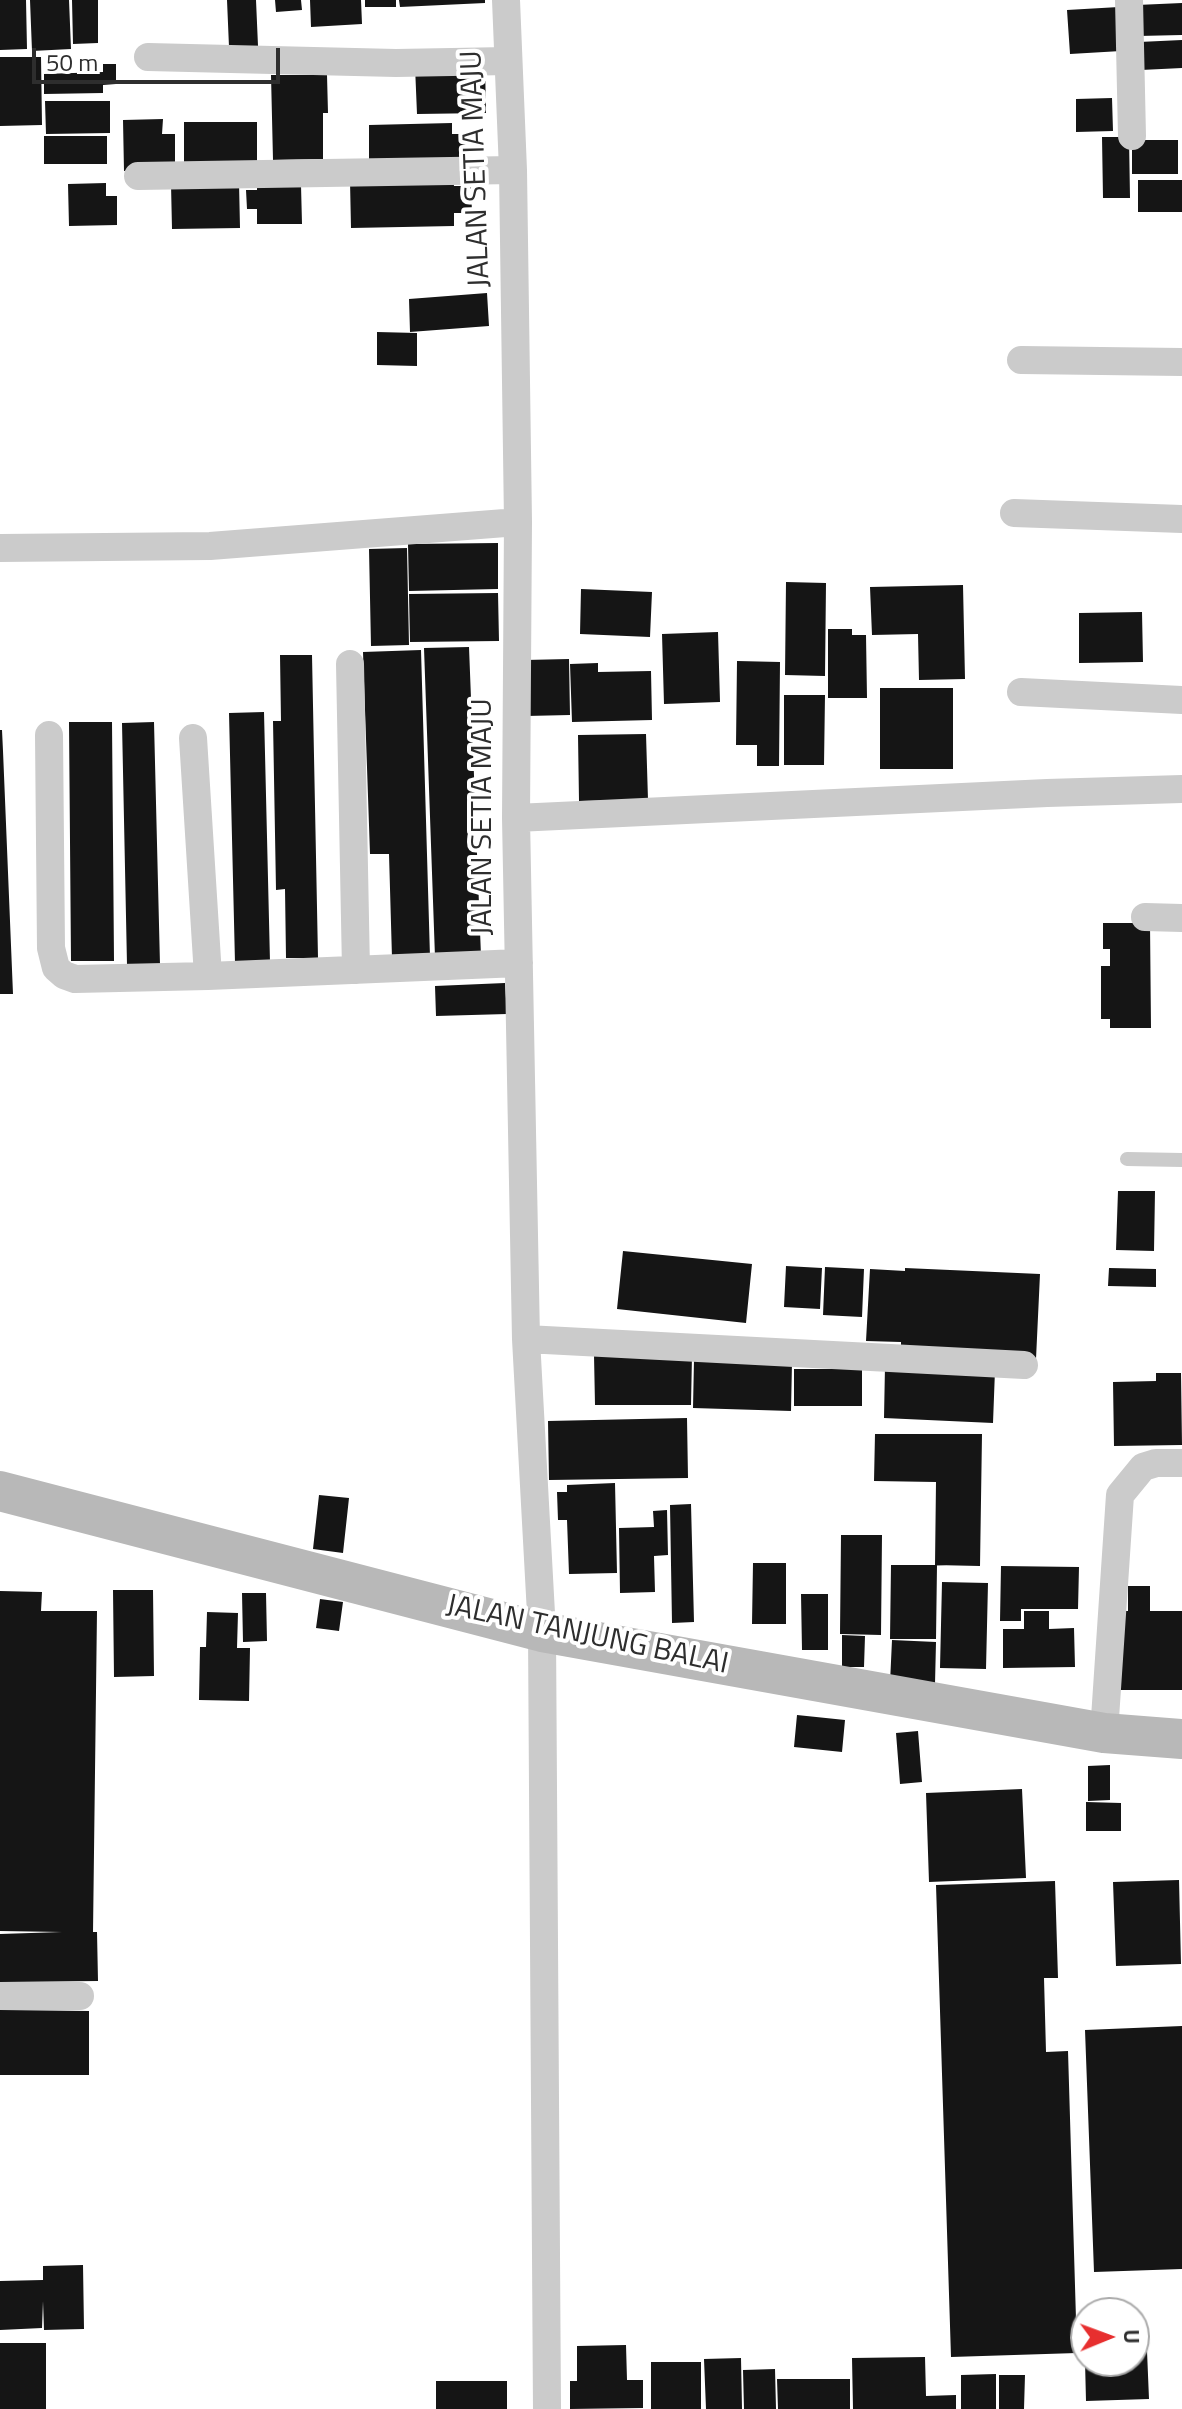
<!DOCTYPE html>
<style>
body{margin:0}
#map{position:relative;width:1182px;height:2409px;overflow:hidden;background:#fff;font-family:"Titillium Web",sans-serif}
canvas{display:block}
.north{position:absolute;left:1070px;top:2297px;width:80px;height:80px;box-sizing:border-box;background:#fff;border:2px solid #ababab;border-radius:50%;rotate:89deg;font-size:22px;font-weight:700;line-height:32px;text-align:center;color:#2e2e2e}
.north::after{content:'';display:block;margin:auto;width:28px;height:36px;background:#e72f2f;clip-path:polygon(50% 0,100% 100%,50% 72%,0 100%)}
.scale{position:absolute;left:32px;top:48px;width:248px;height:36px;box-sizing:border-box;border:4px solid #2e2e2e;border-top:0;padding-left:10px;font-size:24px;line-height:28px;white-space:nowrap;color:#2e2e2e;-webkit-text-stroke:6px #fff;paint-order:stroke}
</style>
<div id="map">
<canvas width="1182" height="2409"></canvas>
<div class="north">U</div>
<div class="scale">50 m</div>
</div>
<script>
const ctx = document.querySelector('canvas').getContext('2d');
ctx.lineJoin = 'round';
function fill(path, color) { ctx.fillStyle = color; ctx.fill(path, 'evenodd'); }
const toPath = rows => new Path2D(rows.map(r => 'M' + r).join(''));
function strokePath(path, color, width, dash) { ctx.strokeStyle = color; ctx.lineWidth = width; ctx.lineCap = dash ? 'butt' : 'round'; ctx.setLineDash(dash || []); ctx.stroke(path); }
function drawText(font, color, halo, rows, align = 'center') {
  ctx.font = font + ' "Titillium Web",sans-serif'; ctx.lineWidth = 8; ctx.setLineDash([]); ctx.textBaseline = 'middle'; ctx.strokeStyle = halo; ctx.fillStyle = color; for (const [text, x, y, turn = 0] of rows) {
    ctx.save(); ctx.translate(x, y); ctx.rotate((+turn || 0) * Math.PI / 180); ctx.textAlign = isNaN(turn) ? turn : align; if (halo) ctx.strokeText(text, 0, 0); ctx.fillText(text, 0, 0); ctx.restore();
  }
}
fill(toPath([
 [0,0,26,0,27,49,0,50],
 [30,0,69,0,71,49,32,51],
 [72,0,98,0,98,43,73,44],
 [227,0,256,0,258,46,229,47],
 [275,0,301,0,302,10,276,12],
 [310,0,361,0,362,24,311,27],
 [365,0,396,0,396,7,365,7],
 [399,0,485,0,485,3,400,7],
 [1182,3,1182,35,1138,36,1137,5],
 [1119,7,1121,51,1070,54,1067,10],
 [1182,40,1182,68,1141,70,1139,42],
 [0,57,41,57,42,125,0,126],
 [103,64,116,64,116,84,103,85,103,93,44,94,44,74,103,72],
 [485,64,486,113,417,114,415,66],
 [271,75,327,75,328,113,323,113,323,159,273,160],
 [1112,98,1113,131,1076,132,1076,99],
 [45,101,110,101,110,133,46,134],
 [163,119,162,134,175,134,175,170,124,171,123,120],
 [184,122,257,122,257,165,184,166],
 [452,123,452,134,467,134,468,158,369,166,369,125],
 [44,136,107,136,107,164,44,164],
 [1102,137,1129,137,1130,198,1103,198],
 [1132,140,1178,140,1178,174,1132,174],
 [453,179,454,186,471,186,472,213,454,213,454,226,351,228,350,181],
 [1138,180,1182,180,1182,212,1138,212],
 [239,182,240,228,172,229,171,184],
 [106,183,106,196,117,196,117,225,69,226,68,184],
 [257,185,301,185,302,224,257,224,257,209,247,209,246,190,257,190],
 [487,293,489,326,410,332,409,299],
 [377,332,417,333,417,366,377,365],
 [498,543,498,589,409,591,408,544],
 [407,548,409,645,371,646,369,549],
 [786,582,826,583,825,676,785,675],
 [963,585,965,679,919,680,918,634,872,635,870,587],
 [581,589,652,592,650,637,580,634],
 [498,593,499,641,410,642,409,594],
 [1142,612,1143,662,1079,663,1079,613],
 [828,629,852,629,852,635,866,635,867,698,828,698],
 [718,632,720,702,664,704,662,634],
 [469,647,481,956,435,957,424,648],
 [421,650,430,957,392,958,389,854,370,854,363,652],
 [280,655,312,655,318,958,286,958,285,889,276,890,273,721,281,721],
 [569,659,570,715,526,716,525,660],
 [737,661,780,662,779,766,757,766,757,745,736,745],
 [598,663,598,672,651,671,652,720,572,722,570,664],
 [880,688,953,688,953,769,880,769],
 [784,695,825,695,824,765,784,765],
 [264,712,270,962,235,963,229,713],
 [69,722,112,722,114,961,71,961],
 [154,722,160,965,127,965,122,723],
 [0,730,2,730,3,751,13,994,0,994],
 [646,734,648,800,579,801,578,735],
 [1103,923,1150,923,1151,1028,1110,1028,1110,1019,1101,1019,1101,966,1110,966,1110,949,1103,949],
 [505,983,507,1014,436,1016,435,986],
 [1118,1191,1155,1191,1154,1251,1116,1250],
 [623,1251,752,1264,746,1323,617,1309],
 [786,1266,822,1268,820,1309,784,1307],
 [825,1267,864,1269,862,1317,823,1315],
 [905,1268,1040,1274,1036,1359,901,1352,901,1342,866,1341,870,1269,905,1271],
 [1109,1268,1156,1269,1156,1287,1108,1286],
 [594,1355,692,1355,691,1405,595,1405],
 [694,1360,792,1362,791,1411,693,1408],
 [885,1366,995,1370,993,1423,884,1418],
 [794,1369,862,1369,862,1406,794,1406],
 [1156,1373,1181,1373,1182,1445,1114,1446,1113,1382,1156,1381],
 [687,1418,688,1478,549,1480,548,1421],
 [875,1434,982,1434,980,1566,935,1565,936,1482,874,1481],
 [615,1483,617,1573,569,1574,567,1520,558,1520,557,1492,567,1492,567,1485],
 [319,1495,349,1498,343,1553,313,1549],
 [691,1504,694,1622,672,1623,670,1505],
 [667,1510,668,1555,654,1556,655,1592,620,1593,619,1528,654,1527,653,1511],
 [841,1535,882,1535,881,1635,840,1634],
 [753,1563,786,1563,786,1624,752,1624],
 [891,1565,937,1565,936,1639,890,1639],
 [1001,1566,1079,1567,1078,1609,1021,1609,1021,1621,1000,1621],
 [942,1582,988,1583,986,1669,940,1668],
 [1128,1586,1150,1586,1150,1611,1182,1611,1182,1690,1115,1690,1116,1611,1128,1611],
 [113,1590,153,1590,154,1676,114,1677],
 [0,1591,42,1592,41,1611,97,1611,93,1932,97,1932,98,1981,0,1982,0,1934,62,1932,0,1931],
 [242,1593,266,1593,267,1641,243,1642],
 [801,1594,828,1594,828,1650,802,1650],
 [320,1599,343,1602,339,1631,316,1628],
 [1024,1611,1049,1611,1049,1629,1074,1628,1075,1667,1003,1668,1003,1629,1024,1629],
 [207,1612,238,1613,237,1648,250,1648,249,1701,199,1700,200,1647,206,1647],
 [842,1635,865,1636,864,1667,842,1667],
 [892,1640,936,1642,935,1684,890,1683],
 [797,1715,845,1720,842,1752,794,1747],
 [918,1731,922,1782,900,1784,896,1733],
 [1110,1765,1110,1800,1088,1801,1088,1766],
 [1022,1789,1026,1878,929,1882,926,1793],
 [1086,1802,1121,1803,1121,1831,1086,1831],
 [1179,1880,1181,1964,1116,1966,1113,1882],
 [1055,1881,1058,1978,1044,1978,1046,2052,1068,2051,1077,2353,951,2357,936,1885],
 [0,2010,89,2011,89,2075,0,2075],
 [1182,2026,1182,2269,1094,2272,1085,2030],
 [83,2265,84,2329,44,2330,43,2301,42,2328,0,2330,0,2281,43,2280,43,2266],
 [1134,2310,1137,2310,1138,2339,1134,2339],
 [0,2343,46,2343,46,2409,0,2409],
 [626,2345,627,2380,643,2380,643,2408,570,2409,570,2381,577,2381,577,2346],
 [1134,2351,1147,2351,1149,2399,1086,2401,1085,2361,1134,2361],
 [925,2357,926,2396,956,2395,956,2409,853,2409,852,2358],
 [741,2358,742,2409,706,2409,704,2359],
 [651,2362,701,2362,701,2409,651,2409],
 [775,2369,776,2409,744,2409,743,2370],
 [996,2374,996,2409,961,2409,961,2375],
 [999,2375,1025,2375,1024,2409,999,2409],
 [777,2379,850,2379,850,2409,778,2409],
 [436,2381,507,2381,507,2409,436,2409]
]), '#151515');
strokePath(toPath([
 [1127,1159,1182,1160]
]), '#cbcbcb', 14);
strokePath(toPath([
 [506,0,513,170,518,522,516,818,526,1339,542,1632,547,2409],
 [1129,0,1132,136],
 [148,57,396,63,508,61],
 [138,176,513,170],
 [1021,360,1182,362],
 [1014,513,1182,519],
 [0,548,210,546,518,522],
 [350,664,356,970],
 [1021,692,1182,700],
 [49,735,51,948,56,968,64,975,75,979,208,976,519,963],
 [193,738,208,976],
 [516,818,1047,793,1182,789],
 [1145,917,1182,918],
 [526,1339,1024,1365],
 [1104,1733,1120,1495,1143,1467,1156,1463,1182,1463],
 [0,1996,80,1996]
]), '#cbcbcb', 28);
strokePath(toPath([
 [0,1491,542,1632,1104,1733,1182,1739]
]), '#b8b8b8', 40);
drawText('30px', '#2e2e2e', '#fff', [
 ["JALAN SETIA MAJU",477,169,-92],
 ["JALAN SETIA MAJU",484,817,-90],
 ["JALAN TANJUNG BALAI",587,1636,12]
]);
</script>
